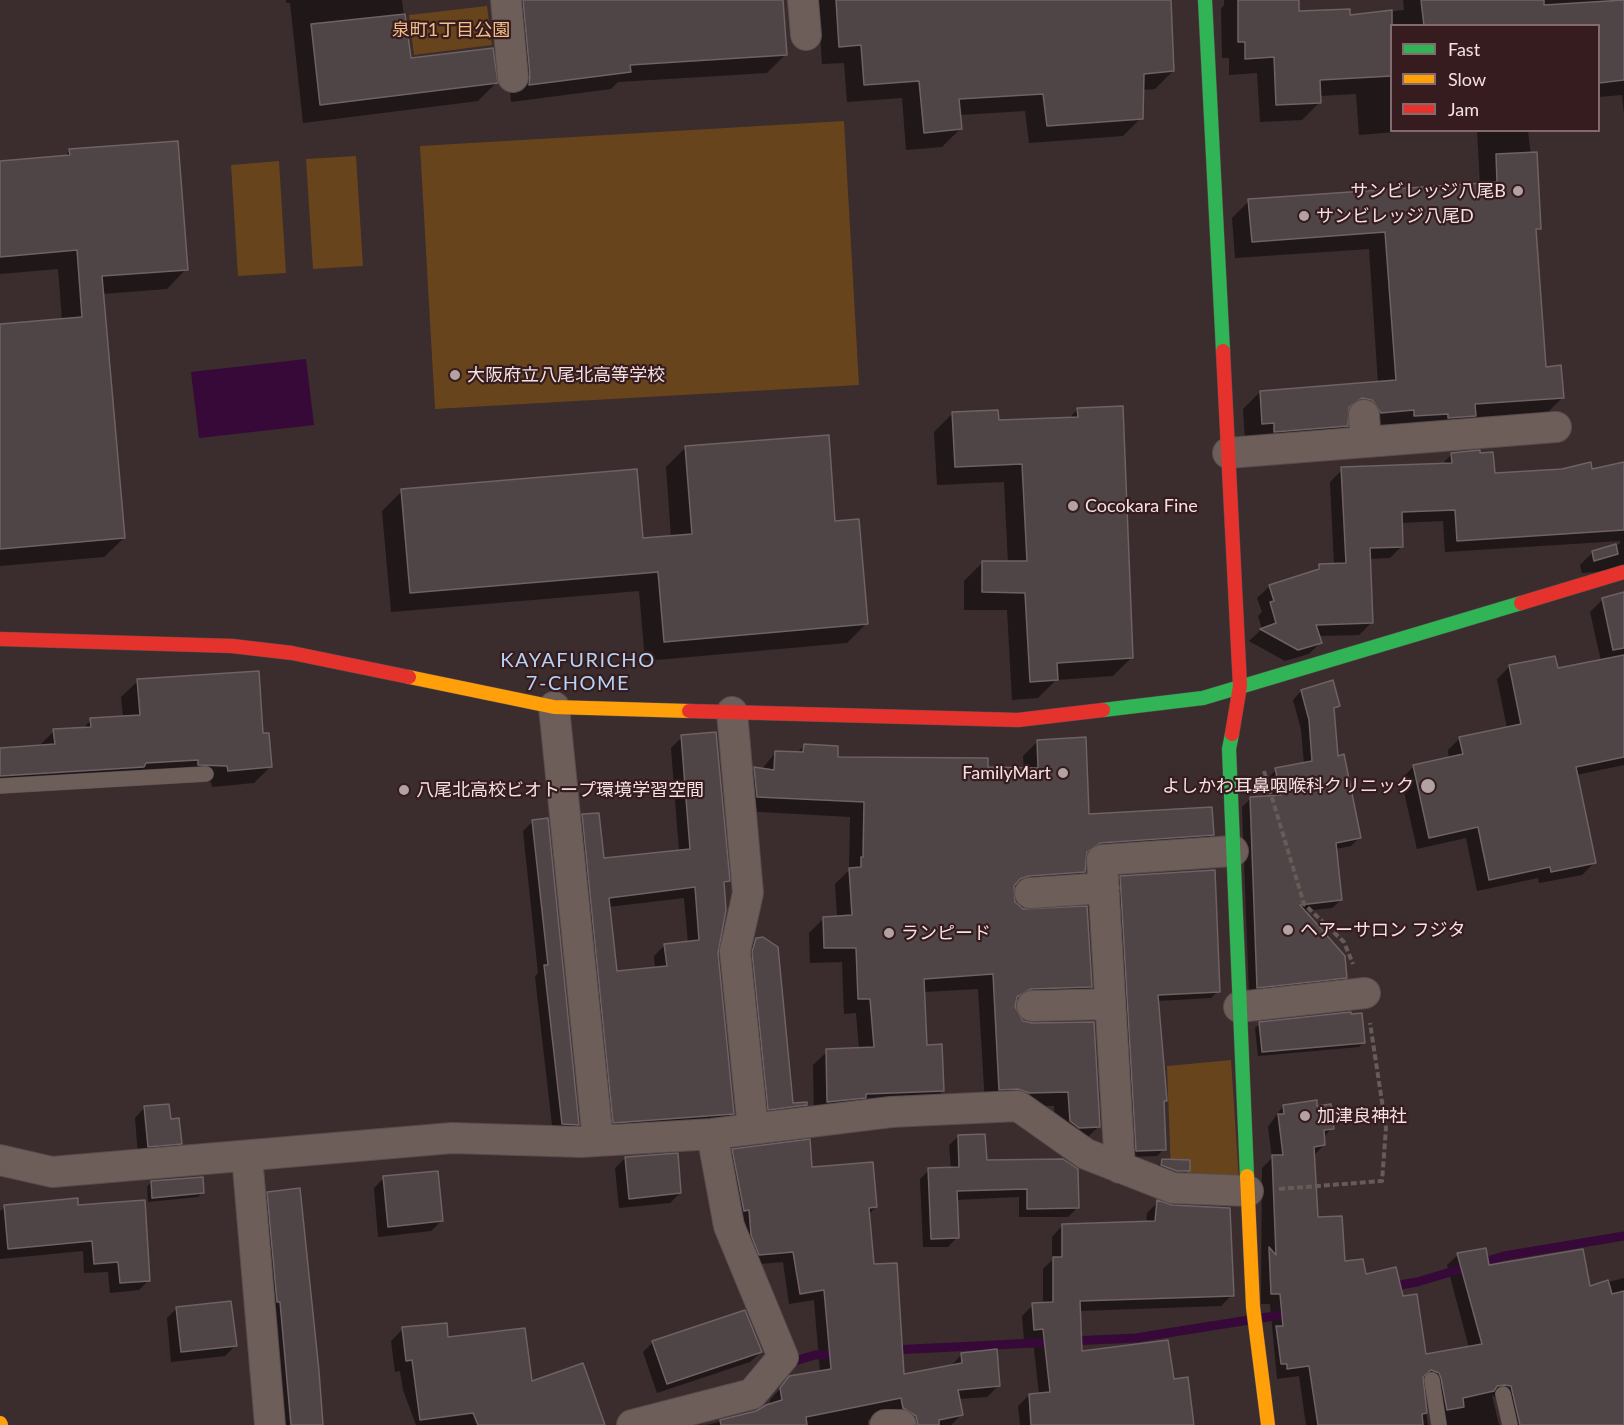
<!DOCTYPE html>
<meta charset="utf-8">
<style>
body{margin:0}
#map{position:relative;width:1624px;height:1425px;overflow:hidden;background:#3b2c2d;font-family:Lato,sans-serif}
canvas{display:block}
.legend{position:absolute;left:1390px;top:24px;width:210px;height:108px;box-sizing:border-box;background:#361c1e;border:2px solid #826b6c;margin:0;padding:8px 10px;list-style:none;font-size:18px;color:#f4e1e1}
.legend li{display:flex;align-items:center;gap:12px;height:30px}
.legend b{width:30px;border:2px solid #826b6c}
</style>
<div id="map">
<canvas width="1624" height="1425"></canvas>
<ul class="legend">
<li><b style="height:8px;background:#30b455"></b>Fast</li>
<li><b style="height:8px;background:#ff9f0a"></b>Slow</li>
<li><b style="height:8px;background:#e5322d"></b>Jam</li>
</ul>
</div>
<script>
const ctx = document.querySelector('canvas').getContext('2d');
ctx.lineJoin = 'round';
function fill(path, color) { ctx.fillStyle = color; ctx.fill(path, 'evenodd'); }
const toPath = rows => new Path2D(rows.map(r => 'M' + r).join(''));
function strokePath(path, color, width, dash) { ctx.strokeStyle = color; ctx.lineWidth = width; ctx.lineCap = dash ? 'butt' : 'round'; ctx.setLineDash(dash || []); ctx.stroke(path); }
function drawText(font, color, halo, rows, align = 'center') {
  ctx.font = font + ' Lato,"Noto Sans JP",sans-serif'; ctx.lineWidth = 4.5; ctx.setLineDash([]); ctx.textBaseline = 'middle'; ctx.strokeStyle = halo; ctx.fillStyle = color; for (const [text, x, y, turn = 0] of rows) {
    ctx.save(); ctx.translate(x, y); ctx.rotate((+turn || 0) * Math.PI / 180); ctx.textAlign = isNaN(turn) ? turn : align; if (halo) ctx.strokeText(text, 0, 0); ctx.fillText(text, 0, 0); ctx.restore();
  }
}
fill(toPath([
 [487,6,492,45,414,55,409,15],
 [844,121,859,385,435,409,420,146],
 [356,156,363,266,313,269,306,159],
 [279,161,286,273,238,276,231,165],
 [1231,1060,1239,1181,1171,1173,1167,1066]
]), '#67441c');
fill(toPath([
 [306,359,314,425,199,438,191,372]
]), '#370938');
fill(toPath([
 [286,0,402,0,409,60,496,83,478,101,303,123,290,3,286,3],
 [502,0,781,0,785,55,767,73,618,82,611,89,511,102],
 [818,0,1169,0,1173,71,1155,89,1142,90,1141,118,1123,136,1029,143,1025,111,959,115,960,129,942,147,906,150,902,98,847,102,844,63,822,64],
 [1224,0,1297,0,1298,13,1349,16,1404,10,1403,0,1624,0,1624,114,1622,95,1598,97,1598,26,1392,26,1392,130,1418,130,1359,135,1356,94,1319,96,1319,103,1302,120,1260,122,1257,73,1229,75,1229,58,1222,58,1221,9,1224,5],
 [1477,130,1528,130,1539,228,1535,233,1545,368,1562,398,1545,415,1364,429,1355,416,1347,415,1346,426,1329,443,1245,440,1243,409,1260,392,1378,383,1369,249,1235,258,1232,218,1249,201,1480,185],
 [70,151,186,269,167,289,102,294,124,538,104,557,0,566,0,325,62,320,58,269,0,274,0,163,63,157],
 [1078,409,1131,658,1113,676,1056,680,1038,698,1012,700,1007,610,964,610,964,581,983,562,1008,563,1004,482,937,485,934,432,952,414,997,422,1068,419],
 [686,447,833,523,867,623,847,643,645,661,639,591,391,612,382,511,402,491,642,540,671,537,666,467],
 [1452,454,1493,475,1591,470,1624,480,1624,570,1582,573,1580,565,1592,553,1620,544,1620,541,1445,552,1443,521,1401,523,1402,546,1390,558,1369,559,1371,623,1359,635,1319,636,1321,642,1309,654,1285,661,1249,641,1262,629,1258,616,1262,612,1257,598,1270,586,1312,573,1320,565,1334,565,1330,482,1342,470,1441,465],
 [1624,592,1624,765,1576,775,1594,863,1582,875,1539,883,1538,878,1477,891,1466,838,1417,849,1401,779,1413,767,1449,759,1448,750,1460,738,1507,728,1497,679,1509,667,1557,670,1601,661,1590,612,1603,599],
 [138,681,262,735,270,767,254,783,212,787,211,782,182,781,0,792,0,749,38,747,54,731,82,729,91,720,123,717,121,697],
 [1301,691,1339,705,1333,711,1337,757,1359,838,1351,846,1335,849,1341,900,1332,908,1304,911,1346,977,1337,986,1249,995,1242,807,1250,799,1272,797,1268,778,1276,770,1304,764,1301,729,1293,700],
 [1275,774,1278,774,1284,802,1281,803],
 [682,737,728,881,723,886,716,953,733,1113,721,1124,603,1133,572,827,583,816,603,860,679,851,671,748],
 [684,898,688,943,665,945,654,956,655,968,616,972,608,907],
 [1038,741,1088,815,1212,834,1197,849,1085,857,1084,871,1069,886,1013,890,1014,903,1091,987,1076,1001,1014,1003,1013,1007,1099,1126,1084,1141,1056,1136,1054,1106,1014,1107,985,1104,978,989,923,992,926,1046,943,1091,928,1105,814,1116,813,1065,828,1051,859,1049,856,1013,844,1014,842,962,810,963,809,933,824,918,837,917,835,884,849,870,850,817,743,811,740,784,755,769,761,770,776,752,797,753,805,745,836,758,1024,769,1023,756],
 [533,821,577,1124,567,1134,553,1134,535,977,538,973,523,831],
 [1121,878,1218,991,1211,998,1157,1001,1165,1100,1163,1103,1164,1149,1157,1156,1129,1157,1114,885],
 [756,939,791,1104,805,1104,795,1115,759,1119,746,950],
 [782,1106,782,1109,761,1112,761,1109],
 [1260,1024,1364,1042,1359,1047,1258,1056,1255,1028],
 [1283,1106,1316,1108,1332,1128,1323,1138,1324,1145,1313,1156,1317,1219,1344,1263,1402,1298,1424,1356,1469,1348,1447,1265,1458,1255,1488,1267,1588,1287,1624,1278,1624,1425,1506,1425,1502,1402,1492,1395,1499,1425,1436,1425,1425,1381,1421,1381,1428,1425,1306,1425,1299,1376,1277,1379,1270,1304,1261,1304,1262,1168,1272,1158,1268,1127],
 [145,1107,169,1121,180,1143,170,1153,138,1156,135,1118],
 [959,1136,985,1161,1077,1208,1068,1217,1019,1217,1019,1197,956,1200,957,1237,948,1247,923,1247,920,1179,929,1170,951,1169,949,1145],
 [733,1150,811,1169,876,1207,868,1215,872,1266,903,1376,951,1366,962,1354,998,1386,987,1397,959,1399,962,1414,951,1425,903,1425,898,1420,868,1420,868,1425,707,1425,757,1412,770,1405,770,1400,790,1378,820,1372,814,1300,789,1304,783,1262,749,1265,722,1161],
 [625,1158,680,1193,670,1203,619,1208,615,1168],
 [1162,1160,1188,1171,1184,1176,1157,1169],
 [384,1178,441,1221,431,1231,378,1237,374,1188],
 [151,1182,203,1192,198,1197,148,1202,147,1187],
 [268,1193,321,1425,281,1425,258,1203],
 [1158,1202,1232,1295,1221,1306,1079,1311,1081,1353,1172,1380,1192,1419,1194,1418,1195,1425,1020,1425,1018,1406,1029,1395,1039,1394,1033,1340,1024,1340,1022,1316,1033,1305,1043,1304,1043,1269,1052,1260,1052,1237,1062,1226,1146,1223,1147,1213],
 [77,1206,149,1280,139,1290,110,1293,108,1272,84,1273,83,1251,0,1259,0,1211,5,1207],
 [177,1308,235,1346,225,1356,171,1362,167,1318],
 [403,1329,447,1339,582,1425,416,1425,403,1390,400,1371,395,1372,391,1341],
 [653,1342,761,1352,750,1362,657,1393,643,1352]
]), '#0007');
strokePath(toPath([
 [1389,1287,1417,1282,1504,1256,1624,1236],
 [1071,1341,1136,1338,1293,1313],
 [892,1350,1055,1342],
 [788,1363,815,1355,842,1353]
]), '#370938', 9);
const building = toPath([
 [523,0,783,0,787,55,630,65,631,72,529,85,530,75,523,0],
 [836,0,1171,0,1174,71,1144,74,1143,119,1047,126,1043,94,959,99,962,129,924,133,919,81,864,85,861,45,839,47,836,0],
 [1238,0,1299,0,1299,11,1350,9,1350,15,1392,10,1392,76,1320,80,1321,103,1276,105,1274,57,1245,59,1245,42,1238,42,1238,0],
 [1421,0,1544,0,1544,5,1624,0,1624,80,1599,83,1599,26,1424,26,1421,0],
 [405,14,411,58,493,48,498,83,320,105,311,24,405,14],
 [178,141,188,270,102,276,125,538,0,549,0,324,82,317,77,250,0,257,0,161,70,155,69,149,178,141],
 [1537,152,1541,229,1536,229,1546,367,1561,365,1564,398,1475,404,1476,416,1448,418,1448,414,1414,416,1414,410,1381,413,1372,400,1362,398,1349,407,1348,426,1274,432,1274,423,1262,424,1260,391,1396,380,1385,232,1252,242,1248,199,1497,182,1496,154,1537,152],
 [1123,406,1133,658,1057,663,1058,680,1030,682,1025,593,982,592,982,561,1027,561,1022,464,955,467,952,412,998,410,999,420,1078,417,1077,408,1123,406],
 [829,435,835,521,859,519,868,624,664,642,658,572,410,593,401,489,637,469,643,538,692,534,685,446,829,435],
 [1480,450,1480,453,1493,452,1495,473,1562,469,1591,462,1592,469,1624,462,1624,530,1457,541,1455,510,1402,512,1403,547,1370,548,1373,623,1316,625,1322,643,1298,650,1260,629,1276,623,1270,602,1274,601,1269,585,1319,569,1319,564,1346,563,1341,467,1452,463,1451,453,1480,450],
 [1616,544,1618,554,1594,561,1592,551,1616,544],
 [1624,592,1624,648,1613,650,1602,598,1624,592],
 [1624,655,1624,757,1576,767,1596,863,1551,872,1550,867,1489,880,1478,827,1429,838,1413,765,1463,754,1459,737,1521,724,1509,665,1555,656,1558,668,1624,655],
 [259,671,263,733,269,733,272,767,228,771,227,766,198,765,198,760,146,763,144,767,0,776,0,748,55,744,53,729,91,727,90,718,140,715,137,679,259,671],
 [1333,680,1340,706,1334,708,1338,756,1344,754,1361,838,1336,843,1342,900,1300,905,1345,956,1347,978,1257,988,1250,797,1281,795,1275,768,1312,761,1309,720,1301,690,1333,680],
 [716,732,730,881,724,882,726,910,718,953,734,1114,613,1123,582,814,599,813,604,858,690,849,681,735,716,732],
 [695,887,699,940,664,944,667,966,617,971,609,898,695,887],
 [1086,737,1089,814,1212,807,1214,835,1100,843,1087,852,1085,872,1029,876,1020,879,1014,886,1015,902,1023,909,1087,906,1092,987,1031,989,1017,997,1015,1007,1023,1021,1032,1023,1094,1022,1100,1127,1079,1128,1070,1121,1068,1092,1029,1093,1018,1089,999,1090,993,974,924,979,927,1045,942,1044,944,1091,866,1094,866,1098,827,1102,826,1049,874,1047,870,999,858,999,856,948,824,948,823,917,852,915,849,868,861,867,861,857,863,857,864,802,757,797,754,767,774,770,775,751,803,752,804,744,838,746,838,757,988,758,988,767,1038,768,1037,740,1086,737],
 [548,818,579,1125,562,1124,544,965,548,965,532,820,548,818],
 [1215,870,1220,992,1158,995,1167,1101,1164,1101,1166,1150,1136,1151,1120,876,1215,870],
 [763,937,778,947,793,1103,807,1102,807,1105,768,1110,752,952,756,938,763,937],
 [1351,1012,1351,1014,1362,1013,1365,1043,1262,1052,1259,1022,1351,1012],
 [1317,1100,1317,1106,1331,1104,1334,1129,1324,1130,1325,1145,1314,1147,1318,1217,1342,1216,1345,1261,1363,1259,1366,1274,1396,1267,1403,1296,1417,1294,1426,1354,1482,1344,1457,1253,1486,1248,1489,1265,1583,1249,1590,1286,1608,1280,1612,1294,1624,1291,1624,1425,1520,1425,1511,1386,1505,1385,1497,1386,1494,1391,1463,1398,1464,1407,1447,1410,1441,1378,1439,1373,1431,1370,1423,1377,1427,1413,1422,1414,1423,1425,1318,1425,1309,1366,1287,1369,1287,1364,1281,1364,1276,1326,1283,1326,1280,1294,1271,1294,1269,1247,1276,1255,1272,1155,1283,1155,1278,1114,1284,1114,1283,1105,1317,1100],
 [169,1104,171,1119,179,1118,182,1144,148,1147,144,1106,169,1104],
 [985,1134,987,1160,1063,1159,1078,1169,1079,1208,1027,1209,1027,1189,957,1191,959,1238,931,1239,928,1168,959,1167,958,1135,985,1134],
 [810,1139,812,1167,873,1162,877,1207,869,1208,874,1264,897,1263,904,1374,962,1363,961,1353,997,1349,1000,1386,958,1390,963,1415,939,1420,939,1425,918,1425,916,1416,903,1408,901,1398,806,1417,807,1425,721,1425,720,1420,756,1411,766,1405,782,1400,780,1388,789,1376,831,1369,824,1290,800,1294,793,1252,759,1255,751,1235,749,1210,744,1211,732,1149,810,1139],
 [678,1153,681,1193,629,1199,625,1157,678,1153],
 [1162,1159,1190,1160,1190,1171,1177,1171,1161,1165,1162,1159],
 [438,1171,443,1221,388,1227,383,1176,438,1171],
 [203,1177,204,1193,152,1198,151,1181,203,1177],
 [300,1188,319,1371,323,1425,291,1425,280,1302,277,1302,267,1192,300,1188],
 [78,1198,78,1205,145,1200,150,1281,120,1283,118,1262,94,1264,92,1241,8,1249,4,1205,78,1198],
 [1157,1200,1172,1205,1230,1208,1234,1296,1080,1301,1082,1351,1168,1340,1174,1379,1188,1377,1194,1425,1031,1425,1029,1394,1050,1392,1043,1329,1034,1330,1032,1303,1053,1302,1053,1257,1062,1257,1062,1224,1155,1221,1157,1200],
 [231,1301,237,1346,181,1352,176,1307,231,1301],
 [745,1310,762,1352,667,1384,652,1341,745,1310],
 [447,1323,448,1337,525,1328,532,1381,583,1363,605,1425,478,1425,473,1413,420,1420,412,1360,406,1361,402,1327,447,1323]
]);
fill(building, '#4f4446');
strokePath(building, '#6e6265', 1.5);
const lane = toPath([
 [0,786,206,774],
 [1432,1380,1439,1425],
 [1503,1394,1510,1425]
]);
const street = toPath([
 [506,0,513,77],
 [803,0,806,35],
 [1364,415,1366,442],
 [1228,453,1556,427],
 [554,707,598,1141],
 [732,712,748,893,735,951,753,1129],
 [1030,893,1104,888],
 [1032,1006,1110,1004],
 [1239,1007,1365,993],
 [247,1156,270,1425],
 [0,1160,52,1172,452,1138,581,1142,712,1134,891,1112,1018,1106,1086,1154,1173,1188,1248,1191],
 [1120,1168,1102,860,1233,851],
 [632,1425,752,1394,783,1357,729,1226,712,1134],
 [885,1425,901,1425]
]);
const fast = toPath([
 [1205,0,1223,351],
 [1103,710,1203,698,1521,603],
 [1232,734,1229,749,1247,1176]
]);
const slow = toPath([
 [409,677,554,707,689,711],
 [1247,1176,1253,1307,1268,1425],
 [0,1423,1,1425]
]);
const jam = toPath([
 [1223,351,1240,686,1232,734],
 [1521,603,1624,572],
 [0,639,232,646,292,653,409,677],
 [689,711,1018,720,1103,710]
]);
strokePath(lane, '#574b4b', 16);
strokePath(street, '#574b4b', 32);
strokePath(fast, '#574b4b', 15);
strokePath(slow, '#574b4b', 15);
strokePath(jam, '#574b4b', 15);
strokePath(toPath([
 [1264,771,1304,904,1344,942,1353,964],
 [1279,1189,1382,1181,1386,1128,1370,1023]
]), '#675b58', 4, [6, 3]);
strokePath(lane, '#6d5e5a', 15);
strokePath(street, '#6d5e5a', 30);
strokePath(fast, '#30b455', 14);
strokePath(slow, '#ff9f0a', 14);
strokePath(jam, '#e5322d', 14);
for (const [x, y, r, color] of [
 [1518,191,6,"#b3a2a2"],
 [1304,216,6,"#b3a2a2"],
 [455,375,6,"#b3a2a2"],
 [1073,506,6,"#b3a2a2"],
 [1063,773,6,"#b3a2a2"],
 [1428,786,8,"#b3a2a2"],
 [404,790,6,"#b3a2a2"],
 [1288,930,6,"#b3a2a2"],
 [889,933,6,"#b3a2a2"],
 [1305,1116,6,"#b3a2a2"]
]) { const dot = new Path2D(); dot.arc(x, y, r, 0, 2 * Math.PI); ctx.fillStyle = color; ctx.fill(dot); strokePath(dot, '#361c1e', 2); }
drawText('18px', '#f5c087', '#361c1e', [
 ["泉町1丁目公園",451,30]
]);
drawText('18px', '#f4e1e1', '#361c1e', [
 ["サンビレッジ八尾B",1506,191,"right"],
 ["サンビレッジ八尾D",1316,216],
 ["大阪府立八尾北高等学校",467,375],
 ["Cocokara Fine",1085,506],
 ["FamilyMart",1051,773,"right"],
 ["よしかわ耳鼻咽喉科クリニック",1414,786,"right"],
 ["八尾北高校ビオトープ環境学習空間",416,790],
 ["ヘアーサロン フジタ",1300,930],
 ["ランピード",901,933],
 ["加津良神社",1317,1116]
], 'left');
ctx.letterSpacing = '1.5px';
drawText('20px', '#b2d4f6', '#361c1e', [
 ["KAYAFURICHO",578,661],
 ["7-CHOME",578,684]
]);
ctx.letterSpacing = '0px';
</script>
